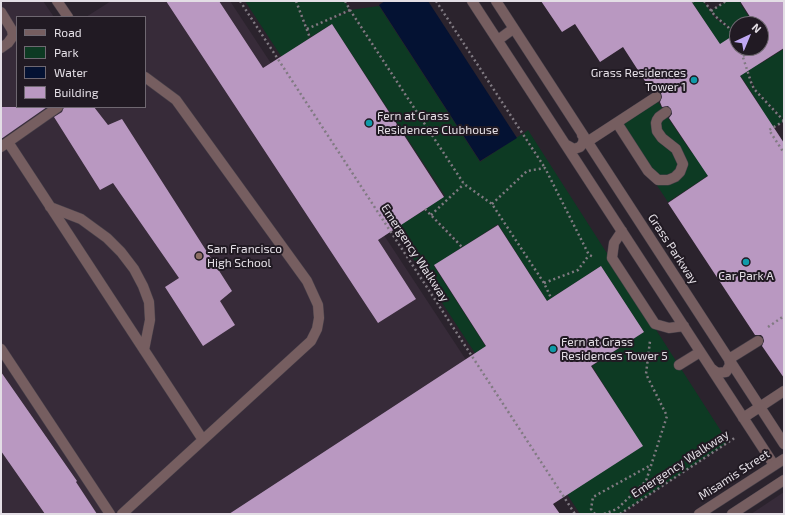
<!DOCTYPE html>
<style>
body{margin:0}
#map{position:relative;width:785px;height:515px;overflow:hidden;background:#2b232d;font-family:"Exo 2",sans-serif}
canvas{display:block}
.frame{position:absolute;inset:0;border:2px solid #e3dee5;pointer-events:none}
.legend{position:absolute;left:16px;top:16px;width:130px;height:92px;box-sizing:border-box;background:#211a23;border:1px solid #6f6871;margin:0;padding:5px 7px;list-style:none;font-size:12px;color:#e3dee5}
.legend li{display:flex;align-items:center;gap:8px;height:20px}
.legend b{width:20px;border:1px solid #6f6871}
.north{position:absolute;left:729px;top:16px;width:40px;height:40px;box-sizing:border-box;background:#211a23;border:1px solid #6f6871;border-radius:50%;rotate:44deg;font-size:11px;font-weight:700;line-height:16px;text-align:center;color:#e3dee5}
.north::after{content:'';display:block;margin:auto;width:14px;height:18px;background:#c0a8f3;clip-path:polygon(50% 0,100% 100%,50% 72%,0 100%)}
</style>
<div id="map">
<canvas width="785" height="515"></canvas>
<div class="frame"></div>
<ul class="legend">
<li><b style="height:5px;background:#765e60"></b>Road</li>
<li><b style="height:11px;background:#0d3a23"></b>Park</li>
<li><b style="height:11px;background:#041233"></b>Water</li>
<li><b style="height:11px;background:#b998c1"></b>Building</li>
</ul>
<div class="north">N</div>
</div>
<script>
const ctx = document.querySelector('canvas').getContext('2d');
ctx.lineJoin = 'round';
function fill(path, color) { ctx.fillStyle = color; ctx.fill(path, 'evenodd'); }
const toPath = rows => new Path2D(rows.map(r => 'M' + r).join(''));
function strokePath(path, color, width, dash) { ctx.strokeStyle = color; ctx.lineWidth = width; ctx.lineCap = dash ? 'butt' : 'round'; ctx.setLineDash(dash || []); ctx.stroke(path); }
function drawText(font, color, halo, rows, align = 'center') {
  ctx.font = font + ' "Exo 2",sans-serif'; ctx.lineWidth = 4; ctx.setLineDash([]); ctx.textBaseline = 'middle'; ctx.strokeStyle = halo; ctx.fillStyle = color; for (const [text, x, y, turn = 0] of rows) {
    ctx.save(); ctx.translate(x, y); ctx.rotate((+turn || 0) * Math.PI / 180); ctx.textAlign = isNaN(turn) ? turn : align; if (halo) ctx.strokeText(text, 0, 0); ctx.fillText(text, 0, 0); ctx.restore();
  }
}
fill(toPath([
 [1,1,43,1,54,17,17,17,17,107,145,107,145,17,86,17,111,1,230,1,495,404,325,514,1,514],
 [784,492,784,514,751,514]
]), '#372b39');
fill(toPath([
 [245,1,296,1,310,38,293,49,405,222,425,210,462,247,434,266,577,488,642,446,592,366,644,332,601,266,547,301,498,224,463,247,425,209,445,196,332,24,311,37,296,1,345,1,349,10,312,27,350,11,423,122,350,10,379,6,480,162,522,134,543,165,523,134,528,130,728,442,620,514,595,514,593,512,594,514,580,514],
 [693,1,703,1,715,18,730,29,734,36,737,48,740,50,753,88,784,121,769,130,771,134,668,202,654,181,684,170,663,134,660,122,666,115,692,153,761,107,692,2],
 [727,1,743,1,740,3,753,23,737,24,737,38,730,28,717,17,711,11],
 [784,49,784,120,755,89,748,72,745,60,752,51,760,64],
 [656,99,664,111,655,118,679,161,674,174,657,177,620,123]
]), '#0d3a23');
fill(toPath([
 [385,1,428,1,517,138,480,161,379,5]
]), '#041233');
fill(toPath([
 [166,1,219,1,263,68,332,24,444,197,378,240,416,299,378,323],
 [541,1,691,1,720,44,737,33,737,48,761,48,761,24,753,24,754,23,740,1,784,1,784,48,740,76,784,143,784,378,762,346,764,341,763,337,761,335,755,335,668,203,708,176,669,118,672,114,671,109,668,106,662,107,660,102,662,97,661,93,656,91,652,92,623,47,600,62,575,24,562,32],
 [1,107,47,107,1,139],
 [64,107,94,107,108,125,122,119,232,291,220,301,235,325,203,346,165,287,179,278,113,183,100,190,54,117,62,112],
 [498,225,547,301,601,266,644,332,591,366,643,446,553,504,560,514,229,514,486,346,434,265],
 [1,372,77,481,76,482,97,514,45,514,1,451]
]), '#b998c1');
const lane = toPath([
 [57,1,68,17],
 [472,1,774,465],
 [496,1,784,444],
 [1,12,12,30,13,36,8,43,1,48],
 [498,40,513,29],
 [617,123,648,171,658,180,668,180,675,177,680,172,683,164,676,149,662,138,657,131,656,123,657,120,659,117,666,112],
 [8,142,203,440],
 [587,142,656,97],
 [565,144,574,149,580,147,583,143,584,137,582,135],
 [1,147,58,107],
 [50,207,81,219,107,238,121,252,134,269,143,286,149,302,150,320,144,350],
 [622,231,614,243,612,258,655,324,669,328,684,326],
 [1,349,110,514],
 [679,365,700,352],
 [712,369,717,373,726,372,730,365,729,359,758,341],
 [743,418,784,391],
 [122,514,311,341,317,329,319,318,318,305,307,281,176,100,145,77]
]);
const street = toPath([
 [699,514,784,459],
 [732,514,784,480]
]);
strokePath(lane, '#48414a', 11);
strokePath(street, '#48414a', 11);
strokePath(toPath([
 [240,1,575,514],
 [296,1,310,38],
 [345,1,350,10,464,184,492,204,544,283,551,298],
 [436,1,545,168],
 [704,1,715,16,728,27,737,40],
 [692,2,693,1],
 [711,11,726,1],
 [307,29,350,10],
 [740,48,751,82,754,89,784,121],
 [743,56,752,50],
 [784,121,769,130,784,153],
 [492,204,527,171,545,168,589,255,594,257],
 [425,209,462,247],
 [431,215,464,184],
 [544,283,578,270,589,255],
 [768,327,784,316],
 [595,514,591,509,593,497,651,465],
 [604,514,617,509,646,481,667,416,646,374,650,341],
 [620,514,736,437]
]), '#807a82', 2.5, [2, 3]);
strokePath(lane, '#765e60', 10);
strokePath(street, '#765e60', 10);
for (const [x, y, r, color] of [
 [694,80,4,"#0f9aa8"],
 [369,123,4,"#0f9aa8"],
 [199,256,4,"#8d6e63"],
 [746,262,4,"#0f9aa8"],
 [553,349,4,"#0f9aa8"]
]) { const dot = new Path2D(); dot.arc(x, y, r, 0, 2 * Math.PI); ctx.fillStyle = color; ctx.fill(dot); strokePath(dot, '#211a23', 1.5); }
drawText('12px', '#e3dee5', '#211a23', [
 ["Grass Residences",686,73,"right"],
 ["Tower 1",686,87,"right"],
 ["Fern at Grass",377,116],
 ["Residences Clubhouse",377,130],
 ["San Francisco",207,249],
 ["High School",207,263],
 ["Car Park A",746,276,"center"],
 ["Fern at Grass",561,342],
 ["Residences Tower 5",561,356]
], 'left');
drawText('12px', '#e3dee5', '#211a23', [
 ["Grass Parkway",673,249,57],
 ["Emergency Walkway",415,253,57],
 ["Emergency Walkway",680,464,-33],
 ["Misamis Street",734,475,-33]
]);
</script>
